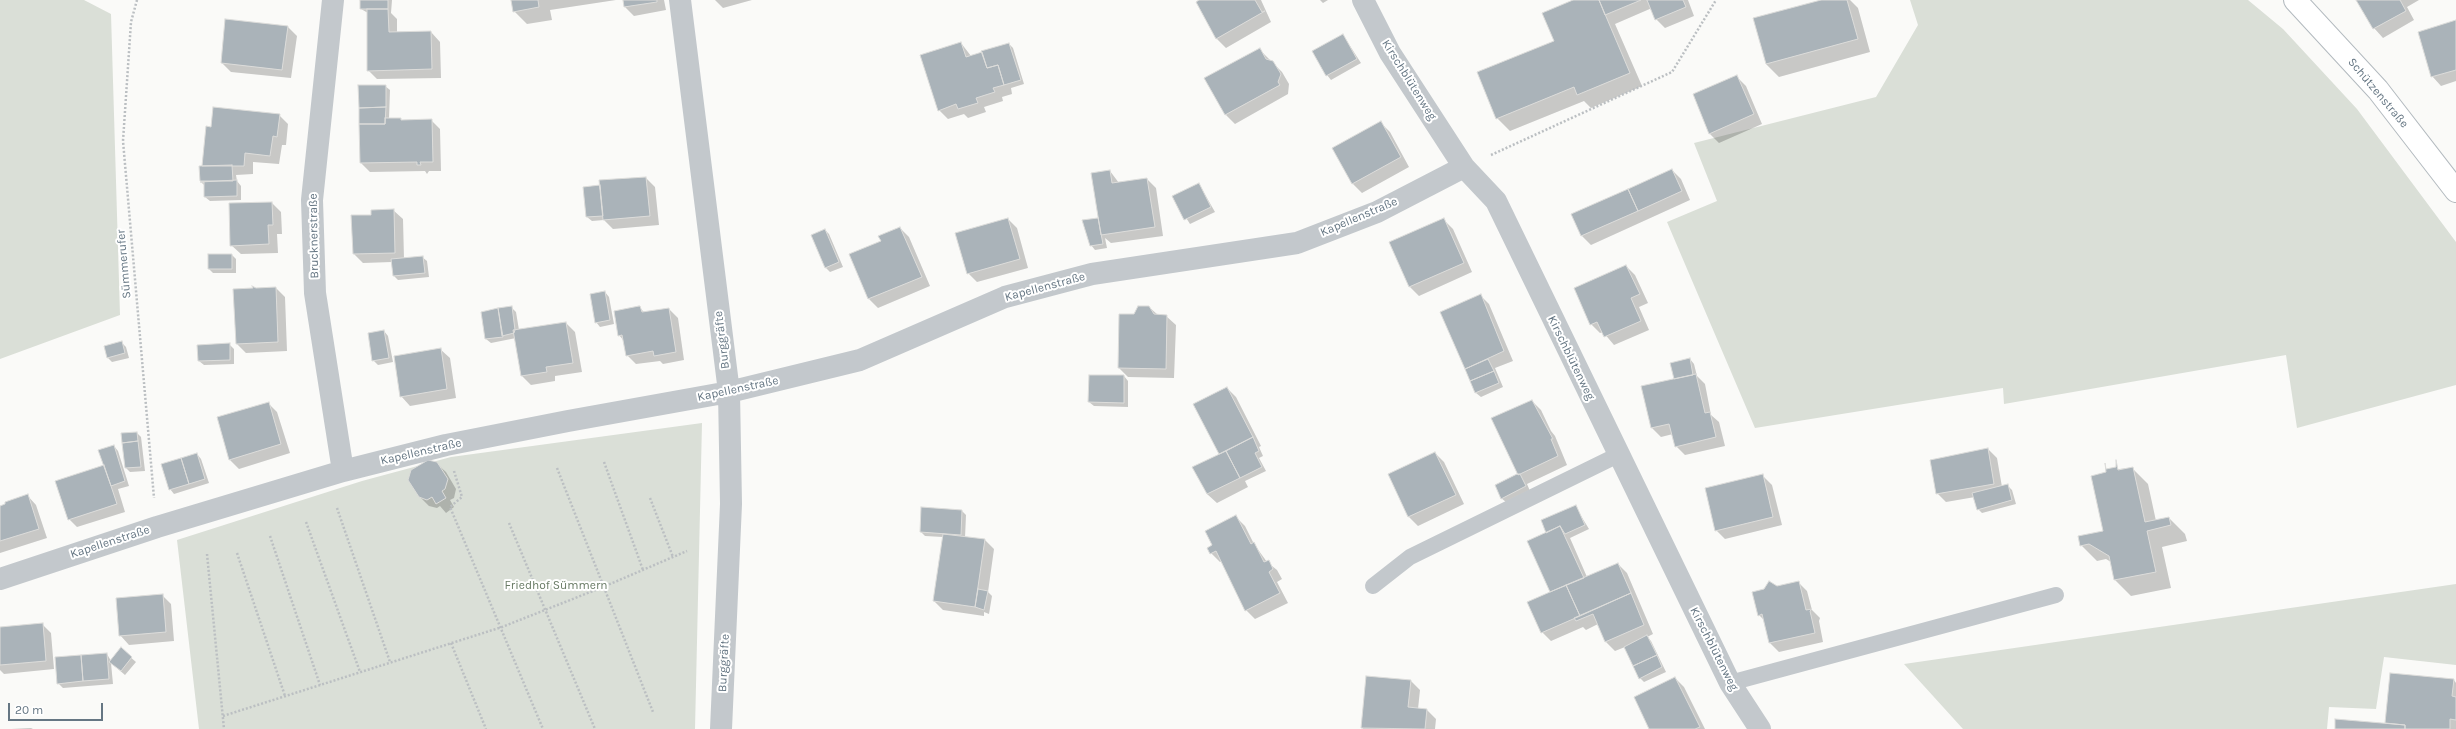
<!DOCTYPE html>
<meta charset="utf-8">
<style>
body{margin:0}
#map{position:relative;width:2456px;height:729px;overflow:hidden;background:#fafaf8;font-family:Karla,sans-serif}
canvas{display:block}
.scale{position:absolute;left:8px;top:703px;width:95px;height:18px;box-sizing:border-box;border:2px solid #657683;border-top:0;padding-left:5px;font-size:12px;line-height:14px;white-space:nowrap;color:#657683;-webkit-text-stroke:3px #fff;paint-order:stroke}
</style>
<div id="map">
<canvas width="2456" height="729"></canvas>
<div class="scale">20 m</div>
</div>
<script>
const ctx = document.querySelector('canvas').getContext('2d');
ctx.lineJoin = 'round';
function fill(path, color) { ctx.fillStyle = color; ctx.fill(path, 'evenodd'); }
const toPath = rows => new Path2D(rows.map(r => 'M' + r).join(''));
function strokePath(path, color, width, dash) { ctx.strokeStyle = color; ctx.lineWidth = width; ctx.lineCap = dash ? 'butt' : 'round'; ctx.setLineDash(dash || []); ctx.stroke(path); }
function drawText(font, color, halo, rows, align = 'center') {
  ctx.font = font + ' Karla,sans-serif'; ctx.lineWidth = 4; ctx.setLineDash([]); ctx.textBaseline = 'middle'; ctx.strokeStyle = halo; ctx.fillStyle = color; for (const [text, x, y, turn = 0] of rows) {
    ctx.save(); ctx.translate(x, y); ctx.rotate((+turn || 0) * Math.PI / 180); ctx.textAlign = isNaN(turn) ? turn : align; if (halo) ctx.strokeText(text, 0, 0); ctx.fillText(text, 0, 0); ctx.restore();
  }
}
fill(toPath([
 [0,0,84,0,111,14,120,315,0,359],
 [1910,0,2248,0,2283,29,2357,109,2456,242,2456,385,2297,428,2286,355,2004,404,2003,388,1755,428,1667,222,1717,201,1694,143,1876,97,1918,25],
 [702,423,695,729,199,729,177,540,362,481,451,457],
 [2456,584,2456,665,2384,657,2376,709,2329,707,2327,729,1963,729,1904,664]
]), '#dadfd7');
fill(toPath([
 [361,0,392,0,391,13,397,19,397,33,431,32,440,42,441,78,377,79,368,70,368,13,361,9],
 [512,0,616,0,550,10,552,20,527,24,514,11],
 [624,0,664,0,666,10,634,16,625,7],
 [715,0,752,0,723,8],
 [1201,0,1261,0,1271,22,1226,48,1217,39,1197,2],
 [1320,0,1328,0,1323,3],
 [1575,0,1688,0,1694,16,1665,28,1656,19,1652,8,1615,24,1642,86,1591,108,1584,101,1510,131,1497,118,1556,42],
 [1825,0,1850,0,1858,8,1870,52,1779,77,1766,64],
 [2358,0,2419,0,2407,7,2414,20,2383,38,2374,28],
 [226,20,288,27,297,36,291,78,231,72,222,63],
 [2456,21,2456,81,2441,86,2432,76],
 [1343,35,1361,63,1331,80,1327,75],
 [961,43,971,56,1009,44,1013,48,1024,84,1011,88,1012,94,1002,97,1003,101,984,107,986,112,968,118,964,114,948,119,939,110],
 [1259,49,1282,72,1289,84,1288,94,1235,124,1226,115],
 [1737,77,1746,86,1762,124,1719,143,1710,134,1694,94],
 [385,86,390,90,389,119,400,119,403,121,431,120,440,129,441,171,429,171,427,174,425,171,370,172,361,163],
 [279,115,288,124,286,145,282,145,279,164,253,162,253,174,236,175,237,181,241,186,241,200,210,201,205,197,205,186,201,182,200,167,204,167,212,128],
 [1381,123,1390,132,1409,167,1362,193,1353,184,1334,149],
 [1672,170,1681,179,1690,200,1591,245,1582,236],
 [1110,171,1119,183,1147,179,1156,188,1163,236,1111,243,1105,238,1107,248,1095,250,1091,245,1083,221,1099,219],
 [646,178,655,187,659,225,613,229,604,220,592,221,587,217],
 [1199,184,1215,212,1190,224,1173,197],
 [272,203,281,212,282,234,277,234,278,253,241,254,231,245],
 [393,210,403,219,404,259,422,257,427,261,429,277,398,280,394,276,392,262,363,263,354,254],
 [1008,219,1017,228,1028,268,977,282,968,273],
 [1444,220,1453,229,1472,272,1419,296,1410,287],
 [900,228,909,237,930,286,878,308,869,299,850,255,882,241],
 [825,230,829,234,843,267,830,272,826,268,812,235],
 [232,255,236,259,236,273,213,273,209,269],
 [1626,266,1635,275,1648,303,1639,307,1649,330,1614,345,1603,332,1600,333,1591,324],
 [276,288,285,297,287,351,246,353,237,344,255,289],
 [605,292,609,297,614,324,600,327,596,322],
 [1480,295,1489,304,1513,361,1495,368,1503,387,1481,397,1476,393,1441,313],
 [511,307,516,312,519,330,566,323,575,332,582,372,555,376,555,381,531,385,522,376,516,338,491,343,486,339,482,312],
 [1149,307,1158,315,1166,316,1176,325,1174,378,1128,377,1119,368,1134,315],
 [640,308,645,313,669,309,678,318,684,360,663,364,660,361,636,364,627,355,624,341,619,335],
 [384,331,388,336,393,362,378,365,373,360],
 [122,343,126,347,129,358,112,362,108,358],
 [229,344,234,349,234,364,204,365,199,361],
 [440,349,450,358,456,398,410,406,401,396],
 [1690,359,1694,364,1697,376,1705,384,1711,415,1719,422,1725,446,1685,455,1676,446,1673,434,1661,437,1652,428,1676,380],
 [1124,376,1128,381,1128,407,1094,406,1089,402],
 [1227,388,1236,397,1261,446,1259,447,1263,456,1259,458,1266,471,1245,481,1248,487,1217,503,1207,494,1194,468,1220,455,1194,404],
 [1532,401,1541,410,1551,431,1555,436,1567,465,1527,484,1530,491,1506,502,1501,498,1519,475],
 [268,403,277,412,290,453,239,469,230,460,219,418],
 [137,433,141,437,145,471,130,472,126,468,122,434],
 [114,446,118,451,129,486,118,489,125,512,77,527,68,518,105,466],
 [1988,449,1997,458,2002,487,2007,485,2012,490,2016,504,1982,513,1978,509,1975,497,1946,502,1937,493],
 [1435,453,1444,462,1464,504,1418,526,1409,517,1389,475],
 [197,454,201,459,209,483,174,494,170,489],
 [436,463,446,472,456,489,454,498,450,500,454,507,446,513,440,506,437,508,429,506,420,497],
 [2132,468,2148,484,2156,521,2169,518,2185,534,2187,541,2162,547,2171,588,2131,596,2115,580,2111,562,2106,559,2097,561,2081,545,2104,532,2106,470],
 [1763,476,1772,485,1782,525,1725,539,1716,530],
 [27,495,36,505,47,538,0,553,0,506],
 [1575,506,1589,529,1570,538,1587,577,1618,564,1627,573,1653,634,1647,637,1651,641,1666,672,1644,682,1640,678,1625,647,1615,651,1606,642,1598,624,1586,630,1583,627,1551,641,1542,632,1551,593,1547,533],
 [922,509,962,511,966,515,965,538,985,540,994,549,988,592,992,596,989,614,984,612,984,616,943,610,934,601,943,537,925,536,921,532],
 [1236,517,1245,526,1254,544,1267,562,1277,570,1282,579,1277,582,1288,603,1255,619,1246,610,1222,561,1220,562,1211,553,1213,545],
 [1798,582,1807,591,1812,610,1820,618,1819,621,1823,642,1779,652,1770,643,1765,621,1759,615,1777,587],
 [162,595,171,604,174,641,129,645,120,635],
 [42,624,51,633,54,669,4,674,0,670,0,628],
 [121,649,136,662,125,675,111,663,113,684,63,688,58,683,107,654,111,661],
 [2391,674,2454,680,2456,683,2456,729,2336,729,2386,724],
 [1367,677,1411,681,1420,690,1418,709,1427,710,1436,719,1435,729,1363,729,1362,727],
 [1675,678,1684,687,1705,729,1650,729],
 [31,728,33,729,11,729]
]), '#0003');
const building = toPath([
 [360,0,388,0,388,9,360,9,360,0],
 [511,0,538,0,539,7,513,12,511,0],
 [623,0,657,0,657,2,624,7,623,0],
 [1199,0,1255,0,1262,12,1265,11,1216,39,1196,2,1199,0],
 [1573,0,1599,0,1630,73,1577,95,1574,87,1496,119,1477,72,1554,41,1542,13,1573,0],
 [1599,0,1641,0,1605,15,1599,0],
 [1647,0,1683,0,1686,7,1655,20,1647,0],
 [1821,0,1847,0,1858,39,1766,64,1753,18,1821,0],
 [2356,0,2400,0,2406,11,2373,29,2356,0],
 [367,9,388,9,389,32,431,31,432,69,367,71,367,9],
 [225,19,288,26,282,70,221,63,225,19],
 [2456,20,2456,70,2431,77,2418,32,2456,20],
 [1343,34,1357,59,1326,76,1312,51,1343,34],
 [961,42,966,57,982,52,987,68,998,65,1004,85,993,88,995,92,976,98,978,103,958,109,956,104,938,111,920,55,961,42],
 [1009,43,1021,80,1004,85,998,65,987,68,981,51,1009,43],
 [1260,48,1266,59,1273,61,1281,74,1278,82,1280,85,1225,115,1204,78,1260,48],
 [1737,75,1754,114,1709,134,1693,94,1737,75],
 [358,85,386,85,386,107,359,108,358,85],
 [213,107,280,114,277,137,273,136,270,156,245,153,244,166,202,166,206,126,211,127,213,107],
 [386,107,385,124,359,124,359,108,386,107],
 [385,118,401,118,401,120,432,119,433,162,420,162,421,165,417,165,417,162,360,163,359,124,385,124,385,118],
 [1381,121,1401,157,1352,184,1332,148,1381,121],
 [232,165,233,181,200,181,199,166,232,165],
 [1672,169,1682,191,1638,211,1628,189,1672,169],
 [1110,170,1112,183,1147,178,1155,227,1101,235,1091,173,1110,170],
 [646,177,650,216,603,220,599,180,646,177],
 [237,180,237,196,204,197,204,182,200,182,237,180],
 [1199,183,1211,207,1184,220,1172,196,1199,183],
 [600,185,603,216,586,217,583,187,600,185],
 [1628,189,1638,211,1581,236,1571,214,1628,189],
 [272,202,273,225,268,225,269,244,230,246,229,203,272,202],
 [394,209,395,253,353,254,351,215,371,215,371,210,394,209],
 [1008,218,1020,259,967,274,955,233,1008,218],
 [1098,218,1103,244,1090,246,1082,220,1098,218],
 [1444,218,1464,263,1409,287,1389,242,1444,218],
 [900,227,922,277,868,299,849,254,881,241,878,236,900,227],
 [825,229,839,262,825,268,811,235,825,229],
 [208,254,232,254,232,269,208,269,208,254],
 [423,256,425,273,393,276,391,259,423,256],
 [1626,265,1640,294,1631,298,1641,321,1604,337,1597,322,1590,325,1574,288,1626,265],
 [252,286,256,288,276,287,278,342,236,344,233,289,253,288,252,286],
 [605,291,610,320,595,323,590,294,605,291],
 [1481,294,1504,351,1465,369,1440,312,1481,294],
 [512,306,515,330,514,333,502,336,498,308,512,306],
 [639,306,640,306,642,312,669,308,676,352,654,356,653,351,626,356,622,335,618,336,614,311,639,306],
 [1138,306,1149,306,1154,314,1167,315,1166,369,1118,368,1119,314,1134,314,1138,306],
 [498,308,503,337,485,339,481,312,498,308],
 [566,322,573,363,546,367,547,372,521,376,513,330,566,322],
 [384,330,389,358,372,361,368,333,384,330],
 [122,341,125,353,107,358,104,346,122,341],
 [230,343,230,360,198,361,197,345,230,343],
 [441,348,447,389,400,397,394,356,441,348],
 [1690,358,1693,375,1674,379,1670,363,1690,358],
 [1488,359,1494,371,1470,381,1465,369,1488,359],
 [1494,371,1499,383,1475,393,1470,381,1494,371],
 [1696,374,1705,413,1710,412,1716,437,1675,447,1669,424,1651,428,1641,386,1696,374],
 [1089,375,1124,375,1124,403,1088,402,1089,375],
 [1227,387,1253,437,1219,454,1193,404,1227,387],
 [1532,400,1553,439,1551,439,1558,456,1518,475,1491,418,1532,400],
 [269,402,281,444,229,460,217,417,269,402],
 [137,432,138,441,122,443,121,433,137,432],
 [1253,437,1259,451,1255,453,1262,467,1240,478,1226,451,1253,437],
 [138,441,141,467,125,468,122,443,138,441],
 [114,445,125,481,111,486,98,450,114,445],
 [1988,448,1994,484,1936,494,1930,460,1988,448],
 [1226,451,1240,478,1207,494,1192,467,1226,451],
 [1435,452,1456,495,1408,517,1388,474,1435,452],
 [197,453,205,479,189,484,181,458,197,453],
 [181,458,189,484,169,490,161,464,181,458],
 [428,460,437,462,448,479,445,489,442,491,446,498,436,504,432,497,427,500,419,497,408,480,411,470,428,460],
 [2116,460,2118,470,2133,467,2145,522,2169,517,2171,525,2147,531,2156,572,2114,580,2109,556,2089,544,2080,546,2078,536,2103,531,2091,476,2106,472,2105,463,2106,469,2116,467,2116,460],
 [104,465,117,504,68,520,55,481,104,465],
 [1517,474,1520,474,1526,486,1501,499,1495,485,1517,474],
 [1763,474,1773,517,1715,531,1705,488,1763,474],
 [2008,484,2012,500,1977,510,1972,493,2008,484],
 [28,494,39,529,0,541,0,506,5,504,5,502,28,494],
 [1576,505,1585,525,1565,534,1560,526,1546,533,1541,520,1576,505],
 [921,507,962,510,961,535,920,532,921,507],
 [1236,515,1251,544,1254,542,1264,562,1269,560,1273,569,1269,572,1280,593,1245,611,1216,551,1210,554,1207,548,1212,545,1205,531,1236,515],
 [1560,526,1584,578,1550,592,1527,541,1560,526],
 [943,534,985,539,975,607,933,601,943,534],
 [1618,563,1631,593,1580,616,1566,585,1618,563],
 [1769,581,1777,586,1799,581,1806,610,1812,609,1810,611,1815,633,1769,643,1762,614,1758,616,1752,592,1764,589,1769,581],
 [1566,585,1580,616,1541,633,1527,602,1566,585],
 [978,589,988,591,984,610,975,607,978,589],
 [1631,593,1644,625,1605,642,1593,614,1576,621,1574,618,1631,593],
 [163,594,166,632,119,636,116,598,163,594],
 [43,623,46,661,0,665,0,627,43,623],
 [1647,635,1657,655,1633,666,1624,647,1647,635],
 [121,647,132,657,121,671,109,662,121,647],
 [107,653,109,679,83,681,81,655,107,653],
 [81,655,83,681,57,684,55,657,81,655],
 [1657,655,1662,667,1639,679,1633,666,1657,655],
 [2390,673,2454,679,2452,696,2456,697,2456,720,2450,719,2450,729,2405,729,2405,725,2385,723,2390,673],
 [1366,676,1411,680,1408,707,1427,709,1425,729,1361,728,1366,676],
 [1675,677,1700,727,1695,729,1649,729,1634,697,1675,677],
 [2335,719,2405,725,2405,729,2335,729,2335,719]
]);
fill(building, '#aab3b9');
strokePath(building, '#dcdcda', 1);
const secondary = toPath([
 [2295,0,2378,90,2456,191]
]);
strokePath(secondary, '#b3babf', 24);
strokePath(toPath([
 [137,0,131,22,123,141,154,498],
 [1491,155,1672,72,1716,0],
 [604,462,643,570],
 [557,468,653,712],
 [454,471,462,497,450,507,543,729],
 [650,498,673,557],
 [337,508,390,662],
 [306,522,360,672],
 [509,523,595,729],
 [270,536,320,685],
 [237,553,285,696],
 [207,554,224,729],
 [451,643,486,729],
 [223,716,502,627,603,587,687,551]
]), '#bbbfc2', 2.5, [2, 2]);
strokePath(toPath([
 [1373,586,1410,557,1618,455],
 [1730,683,2056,595]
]), '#c3c8cc', 16);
strokePath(toPath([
 [333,0,312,200,315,293,343,471],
 [680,0,729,392,731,504,721,729],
 [1363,0,1390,53,1464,167,1496,201,1730,683,1760,729],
 [0,579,157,527,343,471,446,445,568,421,729,392,860,360,1005,297,1092,274,1297,243,1377,212,1464,167]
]), '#c3c8cc', 22);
strokePath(secondary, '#fff', 22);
drawText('12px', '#657683', '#fff', [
 ["Kirschblütenweg",1409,80,58],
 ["Schützenstraße",2378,93,50],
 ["Kapellenstraße",1359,217,-23],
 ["Brucknerstraße",314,236,-91],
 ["Sümmerufer",124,264,-95],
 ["Kapellenstraße",1045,287,-15],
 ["Burggräfte",722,340,-97],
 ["Kirschblütenweg",1571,358,64],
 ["Kapellenstraße",738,389,-12],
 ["Kapellenstraße",421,452,-13],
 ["Kapellenstraße",110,542,-18],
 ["Kirschblütenweg",1714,649,63],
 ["Burggräfte",724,663,-87]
]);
drawText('12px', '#687a64', '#fff', [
 ["Friedhof Sümmern",556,586]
]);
</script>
